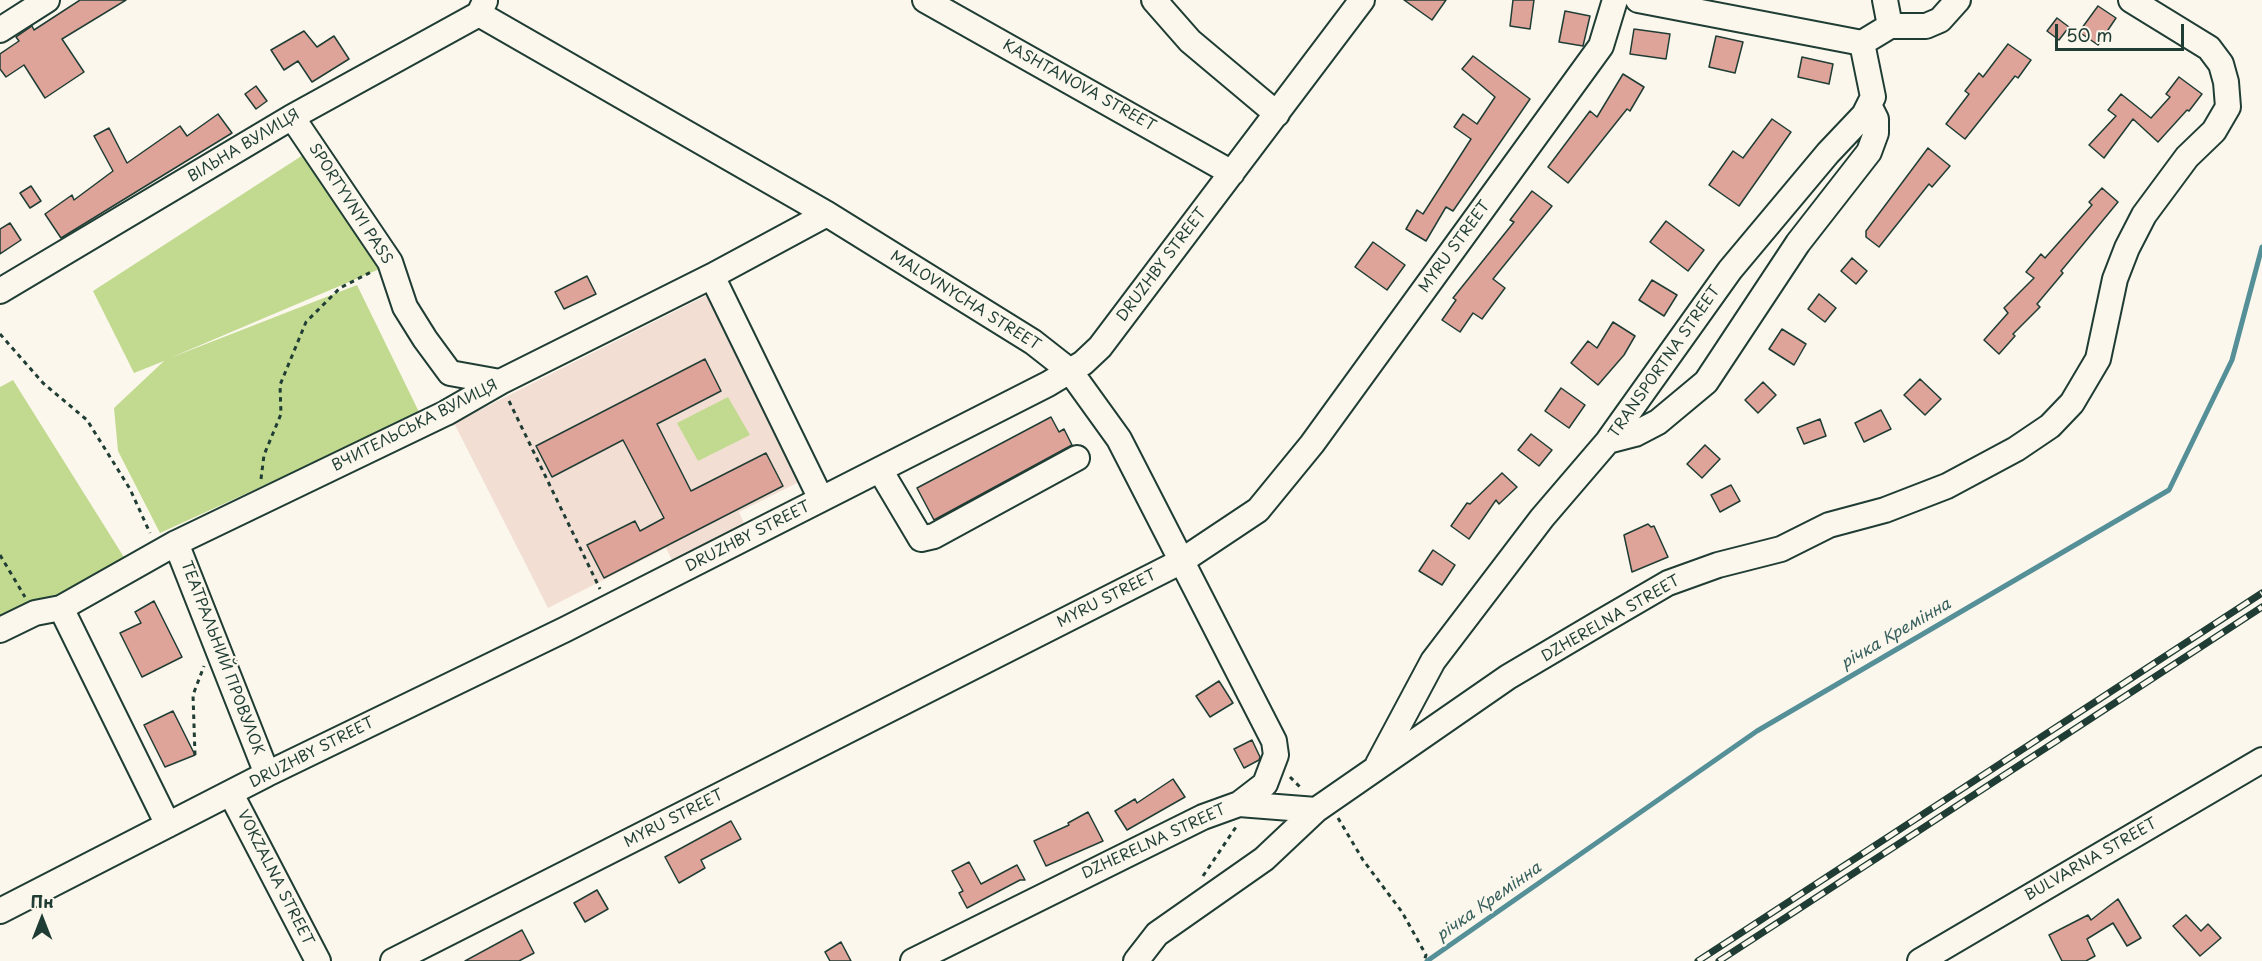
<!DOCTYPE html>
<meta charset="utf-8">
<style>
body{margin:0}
#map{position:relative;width:2262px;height:961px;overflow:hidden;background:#fbf7ec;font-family:"Playpen Sans",sans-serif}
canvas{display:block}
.north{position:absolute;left:12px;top:889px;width:60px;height:60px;-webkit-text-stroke:4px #fbf7ec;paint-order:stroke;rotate:0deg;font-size:16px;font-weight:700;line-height:24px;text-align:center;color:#1f3d34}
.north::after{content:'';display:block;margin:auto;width:21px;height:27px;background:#1f3d34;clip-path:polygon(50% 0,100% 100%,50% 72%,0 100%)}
.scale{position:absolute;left:2055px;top:24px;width:129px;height:27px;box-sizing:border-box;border:3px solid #1f3d34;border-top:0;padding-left:8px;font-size:18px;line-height:21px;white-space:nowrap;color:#1f3d34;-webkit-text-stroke:4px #fbf7ec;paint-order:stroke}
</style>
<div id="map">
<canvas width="2262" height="961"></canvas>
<div class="north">Пн</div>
<div class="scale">50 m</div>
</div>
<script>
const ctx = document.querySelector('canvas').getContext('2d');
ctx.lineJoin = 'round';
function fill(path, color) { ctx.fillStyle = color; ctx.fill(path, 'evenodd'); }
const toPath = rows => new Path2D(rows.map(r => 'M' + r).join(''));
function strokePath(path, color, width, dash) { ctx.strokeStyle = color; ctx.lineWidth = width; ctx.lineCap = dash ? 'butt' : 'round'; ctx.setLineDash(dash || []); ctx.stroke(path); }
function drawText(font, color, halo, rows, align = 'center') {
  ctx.font = font + ' "Playpen Sans",sans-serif'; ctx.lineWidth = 4.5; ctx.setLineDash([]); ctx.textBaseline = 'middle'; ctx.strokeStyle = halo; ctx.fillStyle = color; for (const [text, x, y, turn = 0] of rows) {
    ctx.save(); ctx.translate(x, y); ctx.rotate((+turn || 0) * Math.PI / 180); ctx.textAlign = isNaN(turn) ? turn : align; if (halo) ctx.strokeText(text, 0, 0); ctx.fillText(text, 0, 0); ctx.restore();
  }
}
fill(toPath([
 [723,287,817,473,739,512,745,525,673,562,666,548,548,608,454,423]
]), '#f2ded3');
fill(toPath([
 [303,155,382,268,170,358,357,285,420,414,160,533,118,451,114,408,164,361,134,373,93,291],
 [13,380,127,562,0,624,0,387],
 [728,397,750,435,698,461,677,423]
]), '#c2da90');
strokePath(toPath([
 [1427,961,1757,731,2169,490,2232,360,2262,247]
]), '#558f97', 5);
const building = toPath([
 [80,0,126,0,62,39,84,72,45,98,24,65,6,77,0,69,0,54,19,41,16,37,32,26,34,30,80,0],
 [1404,0,1446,0,1432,20,1404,0],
 [1513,0,1534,0,1530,29,1510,26,1513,0],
 [2098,6,2116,18,2098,45,2079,32,2098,6],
 [1565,11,1590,16,1583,46,1559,42,1565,11],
 [2057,18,2069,27,2059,40,2047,31,2057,18],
 [1634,29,1670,34,1666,59,1630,54,1634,29],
 [304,31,317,47,334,36,349,59,312,82,298,61,284,70,271,50,304,31],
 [1716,36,1743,42,1735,73,1709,67,1716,36],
 [2008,44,2031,60,2018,78,2015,76,1965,139,1946,124,1969,94,1965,91,1979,73,1983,77,2008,44],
 [1473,56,1530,99,1453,211,1446,207,1426,241,1406,229,1417,210,1423,214,1471,139,1454,127,1463,114,1477,124,1495,97,1462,69,1473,56],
 [1802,57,1833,64,1829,84,1798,77,1802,57],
 [1623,74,1644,87,1630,111,1627,109,1568,183,1548,167,1590,111,1597,117,1623,74],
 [2179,77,2202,94,2189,111,2187,110,2158,142,2133,119,2104,158,2089,145,2116,116,2108,110,2121,94,2151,118,2170,97,2166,94,2179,77],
 [256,86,267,101,256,109,245,94,256,86],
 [218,114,232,133,61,238,45,214,72,195,74,200,113,171,94,136,109,128,127,163,180,126,187,136,218,114],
 [1772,119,1791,132,1739,206,1709,185,1733,151,1743,158,1772,119],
 [1928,148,1950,166,1932,187,1929,184,1879,247,1866,237,1866,231,1928,148],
 [31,186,41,201,30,208,20,193,31,186],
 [2102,188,2118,202,2061,271,2063,273,2037,304,2040,307,2013,334,2015,336,1999,354,1984,340,2008,313,2004,308,2034,278,2026,272,2041,254,2045,258,2092,205,2089,202,2102,188],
 [1532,191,1552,206,1493,279,1505,288,1482,319,1473,313,1460,332,1442,320,1456,300,1453,298,1514,222,1510,220,1532,191],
 [1666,221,1704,250,1688,271,1650,242,1666,221],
 [10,223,21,240,0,254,0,229,10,223],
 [1373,242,1405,265,1387,290,1355,267,1373,242],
 [1852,258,1867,271,1856,284,1841,271,1852,258],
 [587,276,596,294,564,309,555,292,587,276],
 [1652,280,1677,295,1664,316,1639,300,1652,280],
 [1819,294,1836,308,1825,322,1808,309,1819,294],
 [1613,322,1635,336,1624,355,1598,385,1571,363,1588,341,1597,348,1613,322],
 [1782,329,1806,344,1794,365,1769,349,1782,329],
 [705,359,721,391,657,424,691,491,766,453,783,486,604,578,587,545,635,521,640,531,664,518,623,440,552,477,536,446,705,359],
 [1920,379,1941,399,1925,415,1904,395,1920,379],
 [1763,382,1776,395,1758,413,1745,400,1763,382],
 [1561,388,1585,405,1569,428,1545,411,1561,388],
 [1881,410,1891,429,1864,442,1855,423,1881,410],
 [1051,417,1059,432,1064,429,1072,445,934,520,917,488,1051,417],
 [1820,419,1826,436,1804,444,1797,428,1820,419],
 [1531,434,1552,450,1539,466,1518,450,1531,434],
 [1705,445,1720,459,1702,478,1687,464,1705,445],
 [1502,473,1517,487,1499,504,1496,500,1469,539,1451,526,1467,503,1470,504,1502,473],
 [1731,485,1740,501,1720,512,1711,495,1731,485],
 [1648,524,1651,527,1654,526,1668,557,1632,572,1624,535,1648,524],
 [1433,550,1455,565,1442,585,1419,571,1433,550],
 [154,601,182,657,142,677,120,633,141,623,135,612,154,601],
 [1219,681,1233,703,1210,717,1196,696,1219,681],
 [173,711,195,755,165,767,144,725,173,711],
 [1252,740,1260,757,1259,760,1244,768,1234,749,1252,740],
 [1173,779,1185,797,1127,830,1115,811,1135,799,1137,803,1173,779],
 [1088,812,1103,841,1046,866,1034,841,1069,825,1068,823,1088,812],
 [731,821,741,839,701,860,705,868,679,883,665,857,731,821],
 [969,862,981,884,1017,865,1025,880,1020,880,967,908,959,893,963,891,952,871,969,862],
 [597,890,608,909,585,922,574,903,597,890],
 [2118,899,2141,938,2127,946,2113,923,2087,939,2095,956,2086,961,2062,961,2049,935,2088,915,2091,920,2118,899],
 [2186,915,2201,931,2208,924,2221,938,2200,956,2173,926,2186,915],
 [522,930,534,953,519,961,465,961,522,930],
 [841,942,851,961,830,961,825,952,841,942]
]);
fill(building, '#dea49a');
strokePath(building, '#1f3d34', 1.5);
const minor = toPath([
 [925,0,1232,173],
 [1154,0,1190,41,1277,114],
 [1638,0,1862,43],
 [1885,0,1890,26],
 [479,14,827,214,1033,342,1070,371,1119,439,1274,741,1276,755,1265,784,1239,804],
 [0,30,47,0],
 [1862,43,1890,26,1926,26,1940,20,1958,0],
 [292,117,390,262,405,307,425,339,450,373,500,382],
 [712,276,821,499],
 [0,291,292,117,479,14,485,1],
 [1608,441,1635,434,1658,422,1706,382,1798,243,1869,152,1876,133,1876,119,1869,105],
 [880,470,921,539,934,536,1077,458],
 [176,543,267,774],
 [61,608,168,825],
 [0,630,35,613,61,608,176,543,446,413,500,382,712,276,827,214],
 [1378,764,1433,661,1542,518,1608,441,1730,270,1828,153,1864,115,1873,97,1862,43],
 [231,794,318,961],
 [0,911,267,774,566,629,1048,384,1083,363,1100,347,1362,0],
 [393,961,1180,562,1258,510,1312,444,1601,46,1615,0],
 [913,961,1203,817,1239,804,1316,810],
 [1136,961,1157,934,1264,859,1316,810,1508,677,1601,622,1668,583,1718,565,1781,549,1829,525,1885,510,1947,486,2016,449,2050,426,2072,403,2098,359,2115,279,2127,248,2144,215,2187,157,2214,131,2228,107,2226,82,2221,64,2209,48,2131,0],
 [1920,961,2262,760]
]);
strokePath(minor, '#1f3d34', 28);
strokePath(toPath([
 [0,334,43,383,87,420,130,489,150,533],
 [509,401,600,589],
 [261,479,264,455,281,414,280,385,306,322,340,288,373,271],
 [0,555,25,597],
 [195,755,193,695,204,666],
 [1290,777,1302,789],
 [1338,818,1363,860,1402,912,1426,955,1424,961],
 [1203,876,1236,827]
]), '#1f3d34', 3, [4.5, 4.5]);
strokePath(minor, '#fbf7ec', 24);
const rail = toPath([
 [1698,961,2262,593],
 [1719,961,2262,607]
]);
strokePath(rail, '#1f3d34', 7);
strokePath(rail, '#fbf7ec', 4.5, [14]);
drawText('15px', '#1f3d34', '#fbf7ec', [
 ["KASHTANOVA STREET",1079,86,29],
 ["ВІЛЬНА ВУЛИЦЯ",244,146,-31],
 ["SPORTYVNYI PASS",350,204,57],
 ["MYRU STREET",1455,247,-54],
 ["DRUZHBY STREET",1162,265,-53],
 ["MALOVNYCHA STREET",965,301,32],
 ["TRANSPORTNA STREET",1665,362,-55],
 ["ВЧИТЕЛЬСЬКА ВУЛИЦЯ",415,426,-27],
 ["DRUZHBY STREET",748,537,-27],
 ["MYRU STREET",1107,599,-27],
 ["DZHERELNA STREET",1611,619,-30],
 ["ТЕАТРАЛЬНИЙ ПРОВУЛОК",222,658,69],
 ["DRUZHBY STREET",312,753,-27],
 ["MYRU STREET",674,819,-27],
 ["DZHERELNA STREET",1154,842,-25],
 ["BULVARNA STREET",2091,860,-30],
 ["VOKZALNA STREET",275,878,63]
]);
drawText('italic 16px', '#365f5d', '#fbf7ec', [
 ["річка Кремінна",1896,634,-30],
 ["річка Кремінна",1489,902,-35]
]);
</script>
